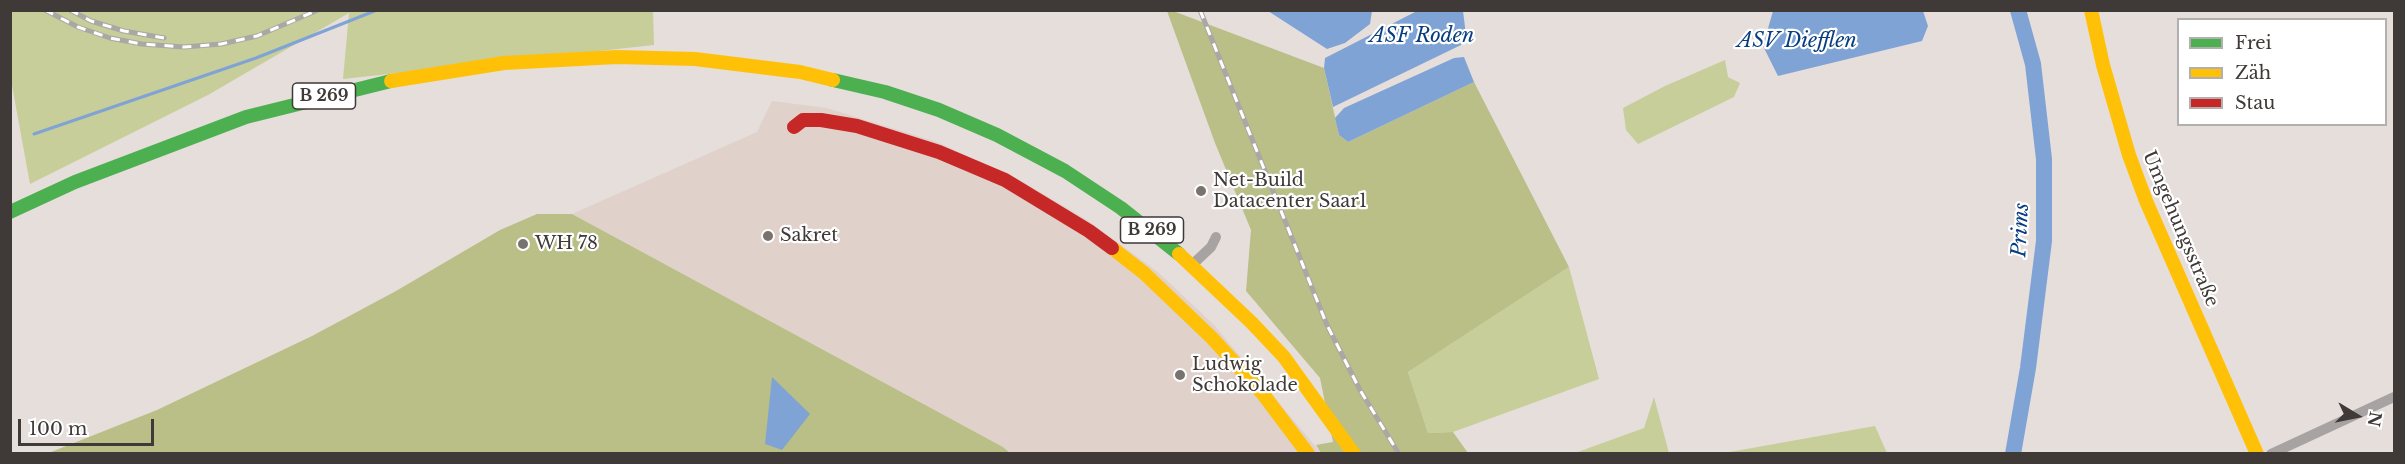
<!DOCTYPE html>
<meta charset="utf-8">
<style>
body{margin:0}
#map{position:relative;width:2405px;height:464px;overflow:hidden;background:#e6dedb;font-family:"Libre Baskerville",serif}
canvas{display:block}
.frame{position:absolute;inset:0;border:12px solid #3f3937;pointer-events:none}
.legend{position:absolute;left:2177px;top:18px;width:210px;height:108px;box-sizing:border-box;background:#fff;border:2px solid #b2b0af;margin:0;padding:8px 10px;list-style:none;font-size:18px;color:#3f3937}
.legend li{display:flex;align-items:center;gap:12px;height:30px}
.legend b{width:30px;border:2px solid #b2b0af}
.north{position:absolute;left:2327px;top:386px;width:60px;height:60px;-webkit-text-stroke:4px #fff;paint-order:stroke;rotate:100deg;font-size:16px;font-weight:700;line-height:24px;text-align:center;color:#3f3937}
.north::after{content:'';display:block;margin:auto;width:21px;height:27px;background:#3f3937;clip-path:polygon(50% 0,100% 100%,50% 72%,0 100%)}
.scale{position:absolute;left:18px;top:419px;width:136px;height:27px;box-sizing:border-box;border:3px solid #3f3937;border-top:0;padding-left:8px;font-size:18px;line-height:21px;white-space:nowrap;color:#3f3937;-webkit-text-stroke:4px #fff;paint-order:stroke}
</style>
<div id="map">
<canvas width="2405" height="464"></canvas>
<div class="frame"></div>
<ul class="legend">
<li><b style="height:8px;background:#4caf50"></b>Frei</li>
<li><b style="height:8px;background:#ffc107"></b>Zäh</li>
<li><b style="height:8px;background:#c62828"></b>Stau</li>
</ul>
<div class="north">N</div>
<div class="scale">100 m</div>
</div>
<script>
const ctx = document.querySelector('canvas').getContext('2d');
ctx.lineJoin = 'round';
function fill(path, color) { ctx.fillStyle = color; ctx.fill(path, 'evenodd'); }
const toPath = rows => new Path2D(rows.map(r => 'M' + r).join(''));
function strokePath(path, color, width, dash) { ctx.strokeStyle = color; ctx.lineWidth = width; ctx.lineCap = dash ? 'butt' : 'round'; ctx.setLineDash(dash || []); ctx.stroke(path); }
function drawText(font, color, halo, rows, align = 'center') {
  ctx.font = font + ' "Libre Baskerville",serif'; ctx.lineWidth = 4.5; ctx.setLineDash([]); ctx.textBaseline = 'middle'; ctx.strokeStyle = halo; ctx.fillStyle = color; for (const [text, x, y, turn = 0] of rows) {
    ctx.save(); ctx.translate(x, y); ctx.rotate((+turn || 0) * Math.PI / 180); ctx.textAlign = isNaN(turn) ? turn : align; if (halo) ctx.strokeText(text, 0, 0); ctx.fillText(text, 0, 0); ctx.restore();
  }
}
fill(toPath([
 [772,101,827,108,937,142,1023,182,1087,220,1158,272,1214,325,1321,453,1010,453,1003,447,572,214,757,132]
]), '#e0d1cb');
fill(toPath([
 [10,11,653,11,654,45,343,79,349,13,208,95,30,184,11,80],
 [1725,60,1728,77,1740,83,1734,97,1638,144,1626,130,1623,108,1665,86],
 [1569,267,1599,379,1453,432,1428,433,1408,372],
 [1654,397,1669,453,1575,453,1644,428],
 [1875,426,1887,453,1724,453]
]), '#c7ce9a');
fill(toPath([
 [1167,11,1173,11,1324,68,1339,135,1348,142,1474,82,1569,267,1408,372,1428,433,1453,432,1468,453,1321,453,1316,445,1333,442,1320,378,1246,291,1251,230,1215,143],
 [537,214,572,214,1003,447,1010,453,46,454,157,410,312,336,396,291,500,230]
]), '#b9bf87');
fill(toPath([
 [1268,11,1372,10,1372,11,1370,24,1345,43,1327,49],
 [1417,11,1463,11,1466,35,1461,45,1333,107,1324,68,1325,58],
 [1773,11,1923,11,1928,26,1922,41,1778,76,1763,46],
 [1464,57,1474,82,1348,142,1339,135,1335,118,1344,108,1454,58],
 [772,377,810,414,782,450,765,444]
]), '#80a3d5');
strokePath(toPath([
 [34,134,256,58,377,10]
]), '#80a3d5', 3);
strokePath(toPath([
 [2013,454,2028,368,2044,241,2044,159,2033,64,2018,10]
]), '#80a3d5', 16);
strokePath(toPath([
 [1192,265,1211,247,1216,237],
 [2271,454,2394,397]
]), '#a7a3a2', 10);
strokePath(toPath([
 [833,80,885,92,939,110,997,135,1065,171,1121,208,1179,254],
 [10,212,75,182,246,117,391,81]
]), '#4caf50', 14);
strokePath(toPath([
 [2091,10,2103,65,2129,155,2146,201,2257,454],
 [391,81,504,63,617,57,695,59,800,72,833,80],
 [1112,248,1144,273,1212,338,1263,394,1308,454],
 [1179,254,1252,323,1284,357,1354,454]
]), '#ffc107', 14);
strokePath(toPath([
 [794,127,803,120,821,120,857,126,939,152,1005,180,1089,231,1112,248]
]), '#c62828', 14);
const rail = toPath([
 [45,10,78,27,110,38,142,44,184,47,221,44,257,36,318,10],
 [70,10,91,21,124,31,164,38],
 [1200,10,1327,325,1360,390,1399,454]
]);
strokePath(rail, '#aaa7a4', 5);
strokePath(rail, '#fff', 3, [9]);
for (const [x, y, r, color] of [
 [1201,191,6,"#797370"],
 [768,236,6,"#797370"],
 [523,244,6,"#797370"],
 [1180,375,6,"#797370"]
]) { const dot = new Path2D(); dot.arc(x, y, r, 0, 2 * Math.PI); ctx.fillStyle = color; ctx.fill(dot); strokePath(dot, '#fff', 2); }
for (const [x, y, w] of [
 [324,96,63],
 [1152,230,63]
]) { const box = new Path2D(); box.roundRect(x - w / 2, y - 13, w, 26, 4.5); ctx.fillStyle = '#fff'; ctx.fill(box); strokePath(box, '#3f3937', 1.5); }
drawText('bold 16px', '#3f3937', null, [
 ["B 269",324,96],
 ["B 269",1152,230]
]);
drawText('18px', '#3f3937', '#fff', [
 ["Net-Build",1213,181],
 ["Datacenter Saar1",1213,202],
 ["Sakret",780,236],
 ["WH 78",535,244],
 ["Ludwig",1192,365],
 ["Schokolade",1192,386]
], 'left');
drawText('18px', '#3f3937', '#fff', [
 ["Umgehungsstraße",2180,229,67]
]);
drawText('italic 20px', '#083d7f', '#fff', [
 ["ASF Roden",1422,36],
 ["ASV Diefflen",1797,41],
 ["Prims",2021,230,-87]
]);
</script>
